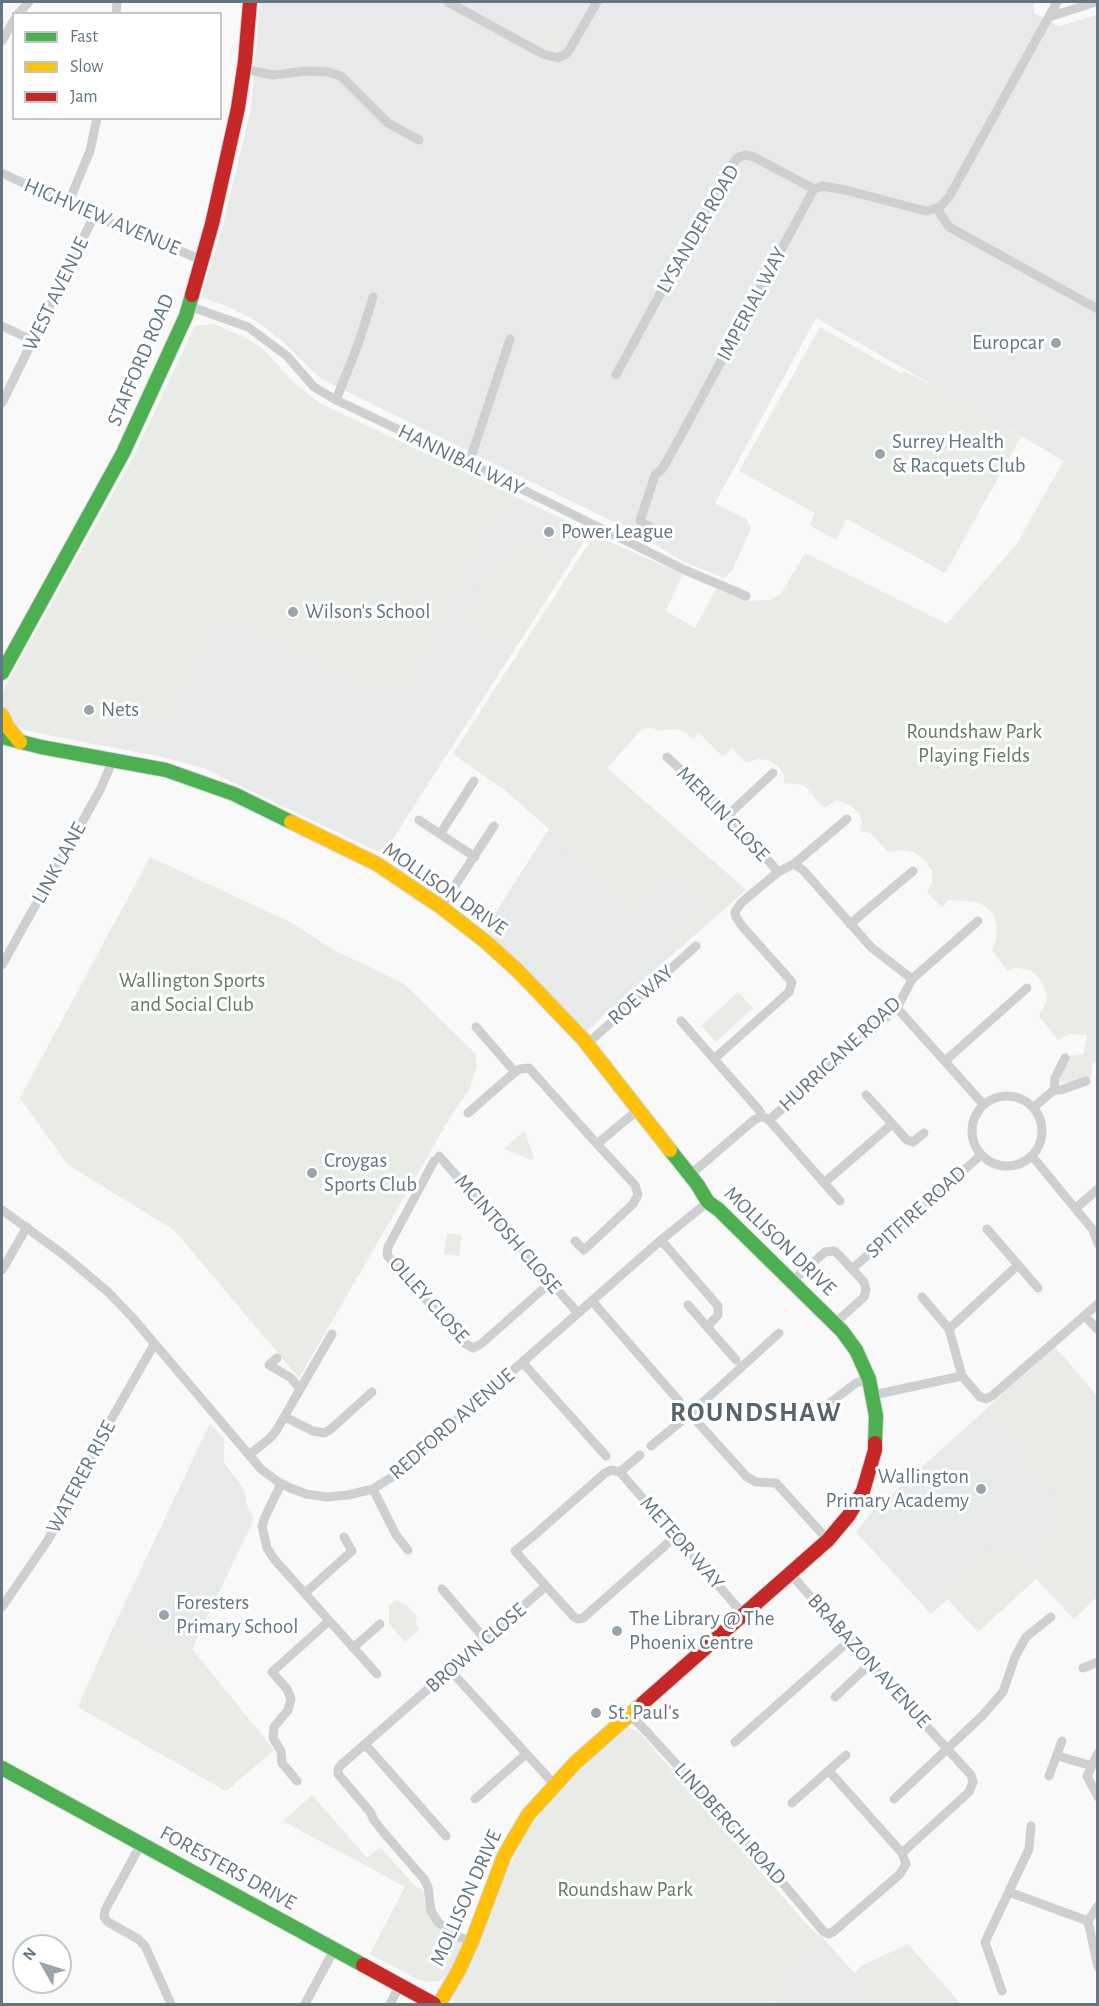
<!DOCTYPE html>
<style>
body{margin:0}
#map{position:relative;width:1099px;height:2006px;overflow:hidden;background:#f9f9f9;font-family:"Alegreya Sans",sans-serif}
canvas{display:block}
.frame{position:absolute;inset:0;border:3px solid #657683;pointer-events:none}
.legend{position:absolute;left:12px;top:12px;width:210px;height:108px;box-sizing:border-box;background:#fff;border:2px solid #c1c8cd;margin:0;padding:8px 10px;list-style:none;font-size:18px;color:#657683}
.legend li{display:flex;align-items:center;gap:12px;height:30px}
.legend b{width:30px;border:2px solid #c1c8cd}
.north{position:absolute;left:12px;top:1934px;width:60px;height:60px;box-sizing:border-box;background:#fff;border:2px solid #c1c8cd;border-radius:50%;rotate:309deg;font-size:16px;font-weight:700;line-height:24px;text-align:center;color:#657683}
.north::after{content:'';display:block;margin:auto;width:21px;height:27px;background:#99a4ac;clip-path:polygon(50% 0,100% 100%,50% 72%,0 100%)}
</style>
<div id="map">
<canvas width="1099" height="2006"></canvas>
<div class="frame"></div>
<ul class="legend">
<li><b style="height:8px;background:#4caf50"></b>Fast</li>
<li><b style="height:8px;background:#ffc107"></b>Slow</li>
<li><b style="height:8px;background:#c62828"></b>Jam</li>
</ul>
<div class="north">N</div>
</div>
<script>
const ctx = document.querySelector('canvas').getContext('2d');
ctx.lineJoin = 'round';
function fill(path, color) { ctx.fillStyle = color; ctx.fill(path, 'evenodd'); }
const toPath = rows => new Path2D(rows.map(r => 'M' + r).join(''));
function strokePath(path, color, width, dash) { ctx.strokeStyle = color; ctx.lineWidth = width; ctx.lineCap = dash ? 'butt' : 'round'; ctx.setLineDash(dash || []); ctx.stroke(path); }
function drawText(font, color, halo, rows, align = 'center') {
  ctx.font = font + ' "Alegreya Sans",sans-serif'; ctx.lineWidth = 6; ctx.setLineDash([]); ctx.textBaseline = 'middle'; ctx.strokeStyle = halo; ctx.fillStyle = color; for (const [text, x, y, turn = 0] of rows) {
    ctx.save(); ctx.translate(x, y); ctx.rotate((+turn || 0) * Math.PI / 180); ctx.textAlign = isNaN(turn) ? turn : align; if (halo) ctx.strokeText(text, 0, 0); ctx.fillText(text, 0, 0); ctx.restore();
  }
}
fill(toPath([
 [260,2,1034,2,1034,13,1059,26,1097,15,1097,480,816,318,715,503,746,519,751,528,732,571,724,578,684,562,634,532,321,379,280,339,253,319,231,308,201,297,222,229,251,108],
 [214,324,246,338,264,350,294,383,321,404,590,532,383,854,203,768,163,757,27,731,15,724,2,703,2,697,5,687,133,458,195,326],
 [508,670,614,760,607,769,745,889,586,1032,485,929,549,829,506,791,453,754],
 [1055,1347,1097,1396,1097,1458,1062,1513,1048,1530,1044,1571,978,1632,948,1599,931,1614,856,1532,871,1513],
 [210,1423,224,1439,224,1462,245,1491,246,1503,254,1519,192,1649,274,1750,226,1791,78,1707,114,1626],
 [823,1938,881,2003,879,2004,772,2004,815,1939]
]), '#e8e9e9');
fill(toPath([
 [467,2,471,2,541,40,553,19,568,27,582,2,585,2,564,36,555,44,550,45,545,44],
 [214,324,246,338,264,350,294,383,321,404,505,491,510,495,509,505,483,544,414,681,384,692,222,615,171,716,110,706,102,746,23,729,11,720,5,709,2,697,5,687,133,458,195,326],
 [820,327,902,374,904,371,953,396,1021,437,945,573,847,519,836,540,809,525,815,513,739,471],
 [1064,460,1098,480,1098,1062,1093,1062,1091,1077,1075,1083,1060,1082,1063,1067,1069,1056,1083,1054,1087,1035,1069,1034,1058,1040,1039,1016,1047,1001,1045,989,1039,978,1030,970,1016,968,1007,970,992,950,996,940,997,928,994,915,986,907,977,902,948,900,942,907,927,892,932,882,932,870,923,858,913,852,902,850,888,852,870,833,860,831,862,822,858,812,848,804,837,800,824,808,804,785,784,783,784,775,778,766,768,760,757,759,746,763,732,748,723,757,699,733,693,739,684,731,677,729,660,731,652,728,642,729,607,768,746,890,678,950,668,939,705,907,673,872,627,911,549,829,506,791,453,754,594,535,683,574,666,611,695,628,716,589,747,601,769,600,781,594,805,553,947,624,1016,545],
 [515,536,566,569,539,610,489,577],
 [487,579,538,613,511,652,461,619],
 [150,857,290,922,334,950,403,983,475,1053,477,1067,469,1090,451,1116,299,1378,174,1230,68,1165,20,1098],
 [738,992,753,1008,716,1042,701,1026],
 [524,1131,534,1157,531,1160,504,1149],
 [447,1233,462,1235,459,1256,444,1254],
 [1055,1347,1097,1396,1097,1597,1074,1619,1036,1579,978,1632,944,1595,1002,1542,1036,1578,1044,1570,1048,1530,1062,1513,1059,1494,1025,1459,1021,1448,987,1408],
 [396,1600,409,1607,417,1617,415,1624,420,1629,405,1642,389,1624,389,1606],
 [114,1626,183,1659,192,1649,274,1750,226,1791,78,1707],
 [628,1727,639,1732,811,1929,823,1938,815,1939,772,2004,454,2004,454,1992,474,1954,504,1877,526,1834,548,1802,572,1775],
 [312,1795,367,1858,380,1847,415,1886,423,1890,424,1900,430,1918,438,1928,465,1945,449,1974,440,1981,428,1982,417,1979,370,1954,405,1887,283,1821],
 [908,1944,961,2004,879,2004,880,2003,854,1973,863,1965]
]), '#e8ebe6');
const fast = toPath([
 [2,673,123,453,186,316,192,295],
 [2,737,41,747,166,770,234,794,291,822],
 [670,1150,697,1184,708,1202,719,1210,842,1331,856,1350,869,1379,876,1416,875,1443],
 [2,1768,363,1965]
]);
const slow = toPath([
 [2,715,7,726,20,742],
 [291,822,377,864,441,907,486,942,518,971,583,1039,670,1150],
 [439,2004,459,1970,472,1941,504,1856,528,1815,575,1763,643,1703]
]);
const jam = toPath([
 [192,295,212,224,238,108,245,61,250,2],
 [643,1703,828,1540,849,1515,863,1491,875,1450,875,1443],
 [363,1965,434,2004]
]);
strokePath(fast, '#d5d6d7', 16);
strokePath(slow, '#d5d6d7', 16);
strokePath(jam, '#d5d6d7', 16);
strokePath(toPath([
 [448,2,543,54,558,58,566,54,570,49,597,2],
 [18,14,29,2],
 [116,14,117,2],
 [1049,17,1096,2],
 [2,41,14,20],
 [244,69,273,75,308,71,328,72,341,76,388,123,419,140],
 [2,173,94,216,202,260],
 [68,204,90,151,97,118],
 [937,209,949,227,1098,309],
 [189,306,248,327,287,356,314,387,336,400,469,463,685,570,746,596],
 [2,326,34,341],
 [616,375,726,173,737,158,745,155,754,157,814,189],
 [336,400,359,342,373,297],
 [2,403,94,216],
 [469,463,510,339],
 [650,527,640,521,655,475,662,469,678,441,814,189,823,186,845,190,926,211,940,207,949,197,1057,2],
 [667,757,729,814,778,872],
 [729,814,773,773],
 [419,820,440,834,474,781],
 [440,834,475,857],
 [441,907,494,826],
 [850,924,913,871],
 [2,965,100,790,113,760],
 [912,979,978,921],
 [897,1008,983,1104],
 [681,1021,714,1059],
 [476,1027,515,1072],
 [587,1044,696,946],
 [945,1061,1027,988],
 [1054,1090,1061,1090,1086,1081],
 [866,1095,907,1140,913,1142,924,1133],
 '972 1131a35 35 0 1 1 70 0a35 35 0 1 1-70 0Z',
 [1034,1107,1054,1090,1055,1078,1065,1058],
 [468,1113,515,1072,520,1069,529,1068,597,1144],
 [762,1116,759,1110,714,1059,789,992,792,982,742,926,736,917,735,912,741,903,778,872,794,864,847,819],
 [769,1120,840,1201],
 [439,1156,578,1313],
 [1032,1156,1093,1230,1098,1244],
 [434,1161,388,1247,387,1255,464,1343,473,1348,481,1344,551,1282],
 [690,1175,754,1120,762,1116,769,1120,864,1037,897,1008,912,979,871,947,803,870,794,864],
 [824,1183,892,1124],
 [1076,1208,1098,1189],
 [2,1210,64,1255,108,1292,132,1317,261,1469,277,1481,288,1487,306,1494,326,1497,348,1495,373,1489,392,1477,661,1240,708,1202],
 [987,1229,1038,1288],
 [661,1240,718,1306,718,1315,707,1327],
 [575,1241,584,1250,633,1204,638,1195,635,1185,597,1144,639,1109],
 [852,1269,981,1155],
 [2,1270,27,1227],
 [791,1282,825,1252,834,1251,839,1255,864,1282,866,1290,864,1297,835,1323],
 [922,1297,949,1329,962,1376],
 [592,1301,679,1401],
 [688,1305,736,1360],
 [1085,1316,1098,1330],
 [949,1329,1018,1265],
 [277,1358,269,1365,291,1378,300,1389],
 [523,1363,606,1456],
 [873,1395,962,1376,980,1397,986,1399,992,1396,1098,1304],
 [831,1402,856,1383,869,1379],
 [690,1414,747,1477,756,1482,776,1483,828,1540],
 [285,1417,313,1431,324,1433,331,1429,372,1392],
 [651,1446,690,1414,779,1333],
 [249,1455,270,1438,276,1431,332,1334],
 [620,1472,743,1614],
 [281,1484,265,1517,262,1526,267,1548,274,1559,377,1674],
 [373,1489,396,1535,408,1550],
 [539,1531,605,1473,611,1470,620,1472,640,1455],
 [537,1533,515,1551,546,1586],
 [442,1589,485,1639],
 [305,1593,352,1551,344,1537],
 [2,1607,48,1540,73,1495,100,1439,152,1348,156,1345],
 [353,1648,380,1624],
 [1083,1668,1098,1662],
 [450,1670,554,1784],
 [835,1697,870,1664],
 [630,1715,647,1732,760,1856,824,1932,829,1934,833,1932,900,1874,906,1864,902,1853,969,1792,973,1782,971,1775,849,1641,790,1573],
 [735,1742,849,1641],
 [365,1744,341,1765,338,1769,338,1774,371,1813,373,1819,384,1833,424,1879,428,1887,431,1911,438,1922,456,1936,472,1941],
 [1098,1753,1087,1776,1098,1797],
 [1058,1756,1092,1766],
 [829,1771,902,1853],
 [1049,1776,1062,1741],
 [297,1781,282,1763,281,1751,273,1738,274,1727,288,1710,291,1699,287,1689,272,1672,329,1621],
 [475,1799,526,1754],
 [894,1799,982,1716,1003,1692,1015,1657,1026,1637,1051,1617],
 [792,1803,846,1755],
 [446,1836,365,1744,546,1586,574,1617,578,1619,583,1618,676,1536],
 [141,1844,105,1910,104,1917,108,1922,138,1939,145,1946,171,2004],
 [1009,1892,1088,1921],
 [1098,1906,1088,1921,1098,1967],
 [1002,1991,985,1942,1029,1849,1031,1826],
 [305,2004,334,1950],
 [390,2004,400,1985]
]), '#cecfd0', 9);
strokePath(fast, '#4caf50', 14);
strokePath(slow, '#ffc107', 14);
strokePath(jam, '#c62828', 14);
for (const [x, y, r, color] of [
 [1056,343,6,"#99a4ac"],
 [880,454,6,"#99a4ac"],
 [549,532,6,"#99a4ac"],
 [293,612,6,"#99a4ac"],
 [89,710,6,"#99a4ac"],
 [312,1173,6,"#99a4ac"],
 [981,1489,6,"#99a4ac"],
 [164,1615,6,"#99a4ac"],
 [617,1631,6,"#99a4ac"],
 [596,1713,6,"#99a4ac"]
]) { const dot = new Path2D(); dot.arc(x, y, r, 0, 2 * Math.PI); ctx.fillStyle = color; ctx.fill(dot); strokePath(dot, '#fff', 2); }
drawText('21px', '#657683', '#fff', [
 ["HIGHVIEW AVENUE",102,217,23],
 ["LYSANDER ROAD",698,229,-60],
 ["WEST AVENUE",56,294,-64],
 ["IMPERIAL WAY",752,304,-62],
 ["STAFFORD ROAD",141,360,-67],
 ["HANNIBAL WAY",461,460,26],
 ["MERLIN CLOSE",723,814,46],
 ["LINK LANE",59,863,-61],
 ["MOLLISON DRIVE",445,889,35],
 ["ROE WAY",641,995,-41],
 ["HURRICANE ROAD",840,1054,-43],
 ["SPITFIRE ROAD",916,1212,-42],
 ["MCINTOSH CLOSE",508,1234,49],
 ["MOLLISON DRIVE",780,1241,44],
 ["OLLEY CLOSE",429,1300,48],
 ["REDFORD AVENUE",452,1424,-41],
 ["WATERER RISE",81,1477,-62],
 ["METEOR WAY",682,1543,49],
 ["BROWN CLOSE",476,1648,-41],
 ["BRABAZON AVENUE",869,1661,48],
 ["LINDBERGH ROAD",730,1824,48],
 ["FORESTERS DRIVE",228,1868,29],
 ["MOLLISON DRIVE",466,1898,-66]
]);
drawText('21px', '#657683', '#fff', [
 ["Europcar",1044,343,"right"],
 ["Surrey Health",892,442],
 ["& Racquets Club",892,466],
 ["Power League",561,532],
 ["Wilson's School",305,612],
 ["Nets",101,710],
 ["Croygas",324,1161],
 ["Sports Club",324,1185],
 ["Wallington",969,1477,"right"],
 ["Primary Academy",969,1501,"right"],
 ["Foresters",176,1603],
 ["Primary School",176,1627],
 ["The Library @ The",629,1619],
 ["Phoenix Centre",629,1643],
 ["St. Paul's",608,1713]
], 'left');
drawText('21px', '#687a64', '#fff', [
 ["Roundshaw Park",974,732],
 ["Playing Fields",974,756],
 ["Wallington Sports",192,981],
 ["and Social Club",192,1005],
 ["Roundshaw Park",625,1890]
]);
ctx.letterSpacing = '1.5px';
drawText('bold 27px', '#57646e', '#fff', [
 ["ROUNDSHAW",756,1413]
]);
ctx.letterSpacing = '0px';
</script>
